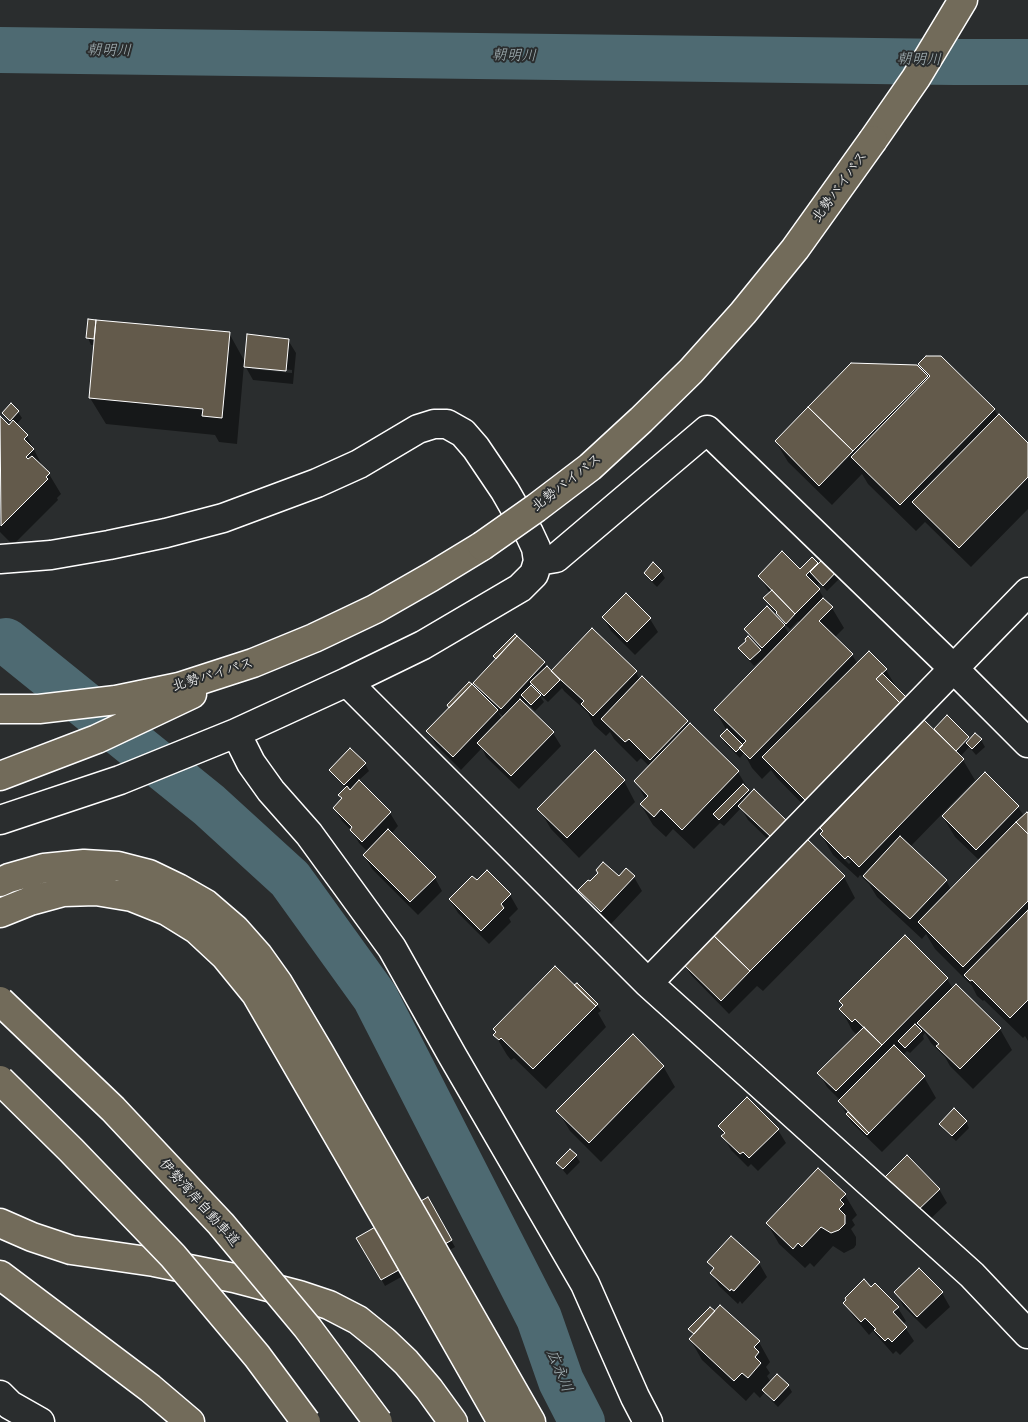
<!DOCTYPE html>
<meta charset="utf-8">
<style>
body{margin:0}
canvas{display:block;background:#2a2d2e}
</style>
<canvas width="1028" height="1422"></canvas>
<script>
const ctx = document.querySelector('canvas').getContext('2d');
ctx.lineJoin = 'round';
function fill(path, color) { ctx.fillStyle = color; ctx.fill(path, 'evenodd'); }
const toPath = rows => new Path2D(rows.map(r => 'M' + r).join(''));
function strokePath(path, color, width, dash) { ctx.strokeStyle = color; ctx.lineWidth = width; ctx.lineCap = dash ? 'butt' : 'round'; ctx.setLineDash(dash || []); ctx.stroke(path); }
function drawText(font, color, halo, rows, align = 'center') {
  ctx.font = font + ' "Balsamiq Sans","Klee One",sans-serif'; ctx.lineWidth = 4; ctx.setLineDash([]); ctx.textBaseline = 'middle'; ctx.strokeStyle = halo; ctx.fillStyle = color; for (const [text, x, y, turn = 0] of rows) {
    ctx.save(); ctx.translate(x, y); ctx.rotate((+turn || 0) * Math.PI / 180); ctx.textAlign = isNaN(turn) ? turn : align; if (halo) ctx.strokeText(text, 0, 0); ctx.fillText(text, 0, 0); ctx.restore();
  }
}
fill(toPath([
 [96,321,97,323,229,333,245,362,288,340,296,353,293,384,253,380,244,364,237,444,219,442,215,435,106,424,90,398,95,345,91,345,88,338],
 [252,366,292,370,292,373,252,369],
 [920,364,994,409,998,416,1028,444,1028,509,971,567,925,522,916,531,868,484,862,474,832,505,788,462,776,442,925,373],
 [11,405,18,412,22,418,16,425,27,436,44,469,49,474,61,494,57,498,58,500,13,545,0,532,0,417,9,426,12,424,3,413],
 [825,558,841,577,827,591,819,583,816,587,819,590,827,603,832,608,844,628,835,637,852,655,858,664,886,670,898,690,818,820,776,777,771,770,762,779,752,768,744,753,740,758,725,743,721,737,727,731,715,710,763,661,761,660,754,666,744,655,740,649,747,641,746,639,749,636,745,629,783,624,789,634,800,623,798,621,790,629,783,623,777,614,769,605,765,598,770,593,759,576,800,571,817,564,818,566],
 [661,572,665,578,657,587,649,579,645,573],
 [603,617,650,619,658,632,635,655,611,631],
 [544,663,551,672,636,672,640,680,687,721,689,726,690,725,738,772,751,794,779,850,748,820,741,808,724,826,720,823,694,849,673,829,666,837,653,825,641,805,646,800,635,781,649,766,641,758,637,762,614,739,610,732,606,736,594,725,588,713,564,691,562,688,548,702,538,693,544,702,535,711,527,703,525,705,553,733,561,746,519,789,486,757,482,748,461,770,436,745,428,732,480,693,475,683],
 [498,712,504,717,502,719],
 [935,729,968,738,970,740,975,735,981,740,985,747,976,755,969,747,960,757,963,760,975,780,910,847,946,880,951,890,980,861,955,837,943,817,985,774,1018,807,1024,816,1028,814,1028,1041,1025,1036,1023,1038,984,1000,983,1001,977,996,972,986,935,949,926,934,922,939,877,897,869,884,860,875,858,878,833,855,821,834,938,735],
 [834,846,851,862,849,864,832,847],
 [350,750,365,764,369,771,358,781,390,813,398,826,391,834,435,878,442,891,418,915,372,869,364,855,368,852,359,843,352,831,342,821,334,808,342,800,339,795,346,788,334,776,330,770],
 [624,781,635,802,579,858,551,829,539,809],
 [487,872,510,895,518,909,509,918,511,922,489,944,458,913,450,900,476,882],
 [634,877,642,891,610,925,588,903,580,890,619,878],
 [844,877,855,898,763,991,757,986,729,1014,691,975,683,962],
 [905,937,947,979,953,989,956,986,1000,1029,1012,1050,973,1089,950,1066,945,1057,931,1043,925,1033,923,1036,924,1039,910,1053,907,1051,903,1055,924,1077,936,1098,882,1152,851,1122,839,1101,840,1100,827,1087,819,1073,857,1035,852,1030,841,1009,843,1007,840,1001],
 [597,1005,601,1011,598,1013,606,1027,546,1089,514,1058,511,1060,507,1055,495,1035],
 [663,1066,675,1087,601,1162,570,1131,558,1111],
 [966,1121,969,1128,956,1141,944,1130,941,1124],
 [719,1127,778,1130,786,1143,758,1171,751,1164,748,1167,731,1150,723,1136,724,1135],
 [576,1156,580,1162,567,1175,562,1169,558,1163],
 [883,1181,939,1189,947,1203,922,1227],
 [845,1195,857,1215,852,1220,855,1225,851,1229,856,1237,856,1245,854,1248,844,1253,833,1246,814,1267,810,1263,805,1268,779,1244,767,1223],
 [427,1198,455,1247,385,1286,358,1238],
 [731,1238,759,1263,767,1277,742,1304,740,1301,738,1304,719,1286,711,1273,714,1270,709,1262],
 [871,1289,898,1308,906,1321,903,1324,914,1341,900,1355,896,1351,893,1354,873,1331,869,1335,853,1316,845,1303],
 [896,1292,942,1293,950,1307,926,1329,903,1306],
 [690,1329,759,1342,770,1362,766,1367,770,1373,767,1376,771,1382,788,1385,792,1392,778,1407,767,1396,765,1392,760,1398,754,1392,746,1401,702,1360,690,1339,693,1336]
]), '#0007');
strokePath(toPath([
 [0,50,954,62,1028,62],
 [6,641,209,805,290,879,375,997,539,1318,561,1381,582,1422]
]), '#4e6a72', 46);
const building = toPath([
 [88,319,96,320,94,339,86,338,88,319],
 [96,320,230,332,222,418,202,416,203,409,89,398,96,320],
 [247,334,289,339,286,371,244,367,247,334],
 [926,356,941,356,995,409,900,505,851,457,930,376,918,364,926,356],
 [851,363,917,365,928,376,853,451,808,407,851,363],
 [11,403,19,411,10,421,2,413,11,403],
 [808,407,853,451,819,486,775,441,808,407],
 [999,414,1028,443,1028,477,959,548,912,502,999,414],
 [0,416,9,425,13,420,28,435,24,439,34,449,26,457,28,459,32,456,50,473,46,477,48,479,1,526,0,416],
 [782,551,800,569,812,557,818,563,806,575,820,589,795,614,758,576,782,551],
 [825,557,838,570,823,586,810,572,825,557],
 [653,562,662,571,652,581,644,573,653,562],
 [772,590,795,614,786,624,776,613,777,612,763,598,772,590],
 [626,593,651,618,627,642,602,617,626,593],
 [823,598,833,607,819,621,853,654,750,759,739,748,746,741,714,710,823,598],
 [767,606,785,625,762,648,744,629,767,606],
 [592,628,637,671,593,716,581,704,584,701,551,671,592,628],
 [515,634,517,636,496,659,493,656,515,634],
 [517,636,545,662,501,709,473,683,517,636],
 [748,636,761,650,750,660,738,648,746,641,745,639,748,636],
 [869,651,887,669,876,679,902,705,806,801,762,757,869,651],
 [547,666,560,680,544,696,530,682,547,666],
 [882,673,908,699,902,705,876,679,882,673],
 [642,676,688,721,650,760,629,739,625,742,601,719,642,676],
 [469,682,472,684,449,708,447,705,469,682],
 [472,684,498,710,453,757,426,731,472,684],
 [531,685,541,695,531,705,521,695,531,685],
 [520,699,554,732,511,776,477,743,520,699],
 [947,715,969,737,956,751,934,729,947,715],
 [924,720,964,759,859,867,848,856,845,859,820,834,823,831,820,828,924,720],
 [690,723,739,771,682,830,661,809,654,817,640,804,648,796,634,781,690,723],
 [727,729,743,745,736,752,720,736,727,729],
 [975,733,982,739,972,749,966,743,975,733],
 [350,748,366,763,344,785,329,770,350,748],
 [595,750,625,780,567,838,537,809,595,750],
 [985,772,1019,806,976,850,942,816,985,772],
 [359,780,391,812,362,842,350,830,352,827,333,808,342,798,338,795,347,786,350,790,359,780],
 [743,784,749,790,719,820,713,814,743,784],
 [754,789,787,821,771,837,738,806,754,789],
 [1027,812,1028,813,1028,834,1016,822,1027,812],
 [1016,822,1028,834,1028,901,963,967,918,922,1016,822],
 [388,829,436,877,410,902,363,855,388,829],
 [900,836,947,880,910,919,863,876,900,836],
 [805,837,845,876,750,971,710,932,805,837],
 [603,862,619,876,626,868,635,876,601,912,578,890,588,880,590,881,598,873,596,870,603,862],
 [487,870,511,894,501,904,504,908,481,931,449,899,472,876,477,880,487,870],
 [1028,910,1028,1000,1010,1018,972,980,970,981,964,975,1028,910],
 [710,932,750,971,721,1001,681,962,710,932],
 [905,935,948,978,882,1045,855,1019,852,1022,839,1009,843,1005,839,1001,905,935],
 [555,966,596,1006,533,1069,501,1038,499,1040,493,1035,496,1032,493,1029,555,966],
 [577,983,598,1004,596,1006,574,985,577,983],
 [956,984,1001,1028,960,1069,936,1046,939,1044,917,1023,956,984],
 [915,1024,922,1031,905,1048,898,1041,915,1024],
 [864,1027,882,1045,836,1091,817,1073,864,1027],
 [633,1034,664,1066,589,1143,556,1111,633,1034],
 [894,1045,925,1076,869,1133,838,1101,894,1045],
 [747,1097,779,1129,749,1158,743,1152,740,1154,721,1136,725,1133,718,1126,747,1097],
 [954,1108,967,1121,952,1136,939,1124,954,1108],
 [848,1112,869,1133,867,1135,846,1114,848,1112],
 [570,1149,577,1155,563,1169,556,1163,570,1149],
 [907,1155,940,1189,914,1214,881,1181,907,1155],
 [818,1168,846,1194,840,1200,844,1204,839,1209,845,1215,845,1224,839,1230,831,1233,821,1227,802,1247,798,1243,793,1249,766,1223,818,1168],
 [428,1197,452,1240,381,1280,356,1238,428,1197],
 [731,1236,760,1262,734,1291,731,1289,730,1291,710,1273,714,1268,707,1262,731,1236],
 [919,1268,943,1292,917,1317,894,1292,919,1268],
 [864,1279,871,1287,875,1283,899,1307,893,1312,907,1327,892,1342,888,1338,885,1341,874,1330,876,1329,865,1318,861,1322,843,1303,846,1300,845,1298,864,1279],
 [720,1305,760,1341,754,1347,759,1352,755,1357,761,1363,748,1378,742,1373,734,1381,689,1339,720,1305],
 [710,1307,715,1311,694,1334,688,1329,710,1307],
 [777,1374,789,1385,774,1401,762,1390,777,1374]
]);
fill(building, '#635a4b');
strokePath(building, '#fff', 1);
const minor = toPath([
 [0,559,51,555,109,545,166,533,223,518,317,483,359,464,418,429,434,424,447,424,463,433,476,448,505,491,529,533,536,548,538,561,534,574,520,588,423,645,347,682,236,733,120,780,0,820],
 [538,561,556,558,707,430,953,668,1028,743],
 [347,682,648,983,972,1275,1028,1334],
 [236,733,251,763,271,791,309,834,392,948,452,1055,585,1284,635,1397,648,1422],
 [648,983,1028,592],
 [0,1395,10,1405,40,1422]
]);
const highway = toPath([
 [873,140,916,78,963,0],
 [0,709,39,709,116,700,179,687,253,663,314,638,375,609,431,577,482,546],
 [0,776,97,739,192,694],
 [0,882,9,878,44,868,84,864,118,866,149,874,178,888,206,904,235,929,258,955,278,983,319,1052,531,1422],
 [0,913,30,901,63,892,96,891,132,897,167,911,196,929,225,956,256,994,395,1234,502,1422],
 [0,1223,32,1237,71,1250,154,1262,234,1278,299,1295,329,1305,358,1320,384,1341,406,1362,429,1389,453,1422],
 [0,1275,150,1388,190,1422]
]);
strokePath(minor, '#fff', 31);
strokePath(highway, '#fff', 31);
strokePath(minor, '#2a2d2e', 28);
strokePath(highway, '#726b5a', 28);
const highwayBridge = toPath([
 [482,546,536,508,590,467,641,420,691,371,743,313,795,249,873,140],
 [0,1001,113,1109,221,1224,307,1327,378,1422],
 [0,1080,71,1150,173,1256,257,1356,306,1422]
]);
strokePath(highwayBridge, '#fff', 31, []);
strokePath(highwayBridge, '#726b5a', 28);
drawText('14px', '#fff', '#2a2d2e', [
 ["北勢バイパス",840,187,-54],
 ["北勢バイパス",567,483,-38],
 ["北勢バイパス",213,675,-17],
 ["伊勢湾岸自動車道",199,1203,48]
]);
drawText('italic 15px', '#a6b4b8', '#2a2d2e', [
 ["朝明川",109,51,1],
 ["朝明川",514,56,1],
 ["朝明川",919,60,1],
 ["広永川",559,1371,68]
]);
</script>
